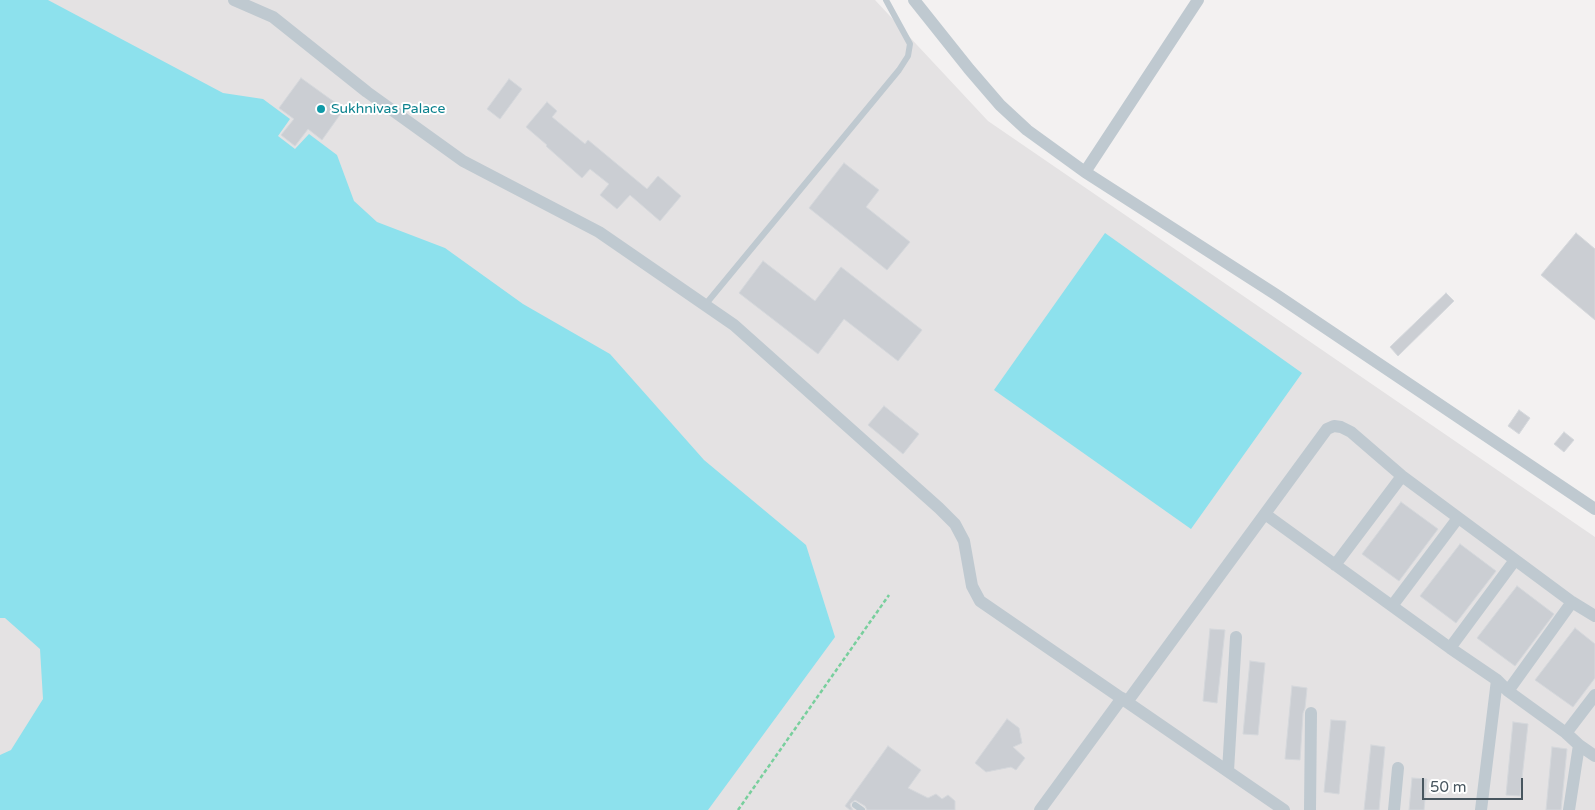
<!DOCTYPE html>
<style>
body{margin:0}
#map{position:relative;width:1595px;height:810px;overflow:hidden;background:#f3f1f1;font-family:"Varela Round",sans-serif}
canvas{display:block}
.scale{position:absolute;left:1422px;top:778px;width:101px;height:22px;box-sizing:border-box;border:2px solid #48565f;border-top:0;padding-left:6px;font-size:15px;line-height:18px;white-space:nowrap;color:#48565f;-webkit-text-stroke:4px #fff;paint-order:stroke}
</style>
<div id="map">
<canvas width="1595" height="810"></canvas>
<div class="scale">50 m</div>
</div>
<script>
const ctx = document.querySelector('canvas').getContext('2d');
ctx.lineJoin = 'round';
function fill(path, color) { ctx.fillStyle = color; ctx.fill(path, 'evenodd'); }
const toPath = rows => new Path2D(rows.map(r => 'M' + r).join(''));
function strokePath(path, color, width, dash) { ctx.strokeStyle = color; ctx.lineWidth = width; ctx.lineCap = dash ? 'butt' : 'round'; ctx.setLineDash(dash || []); ctx.stroke(path); }
function drawText(font, color, halo, rows, align = 'center') {
  ctx.font = font + ' "Varela Round",sans-serif'; ctx.lineWidth = 4; ctx.setLineDash([]); ctx.textBaseline = 'middle'; ctx.strokeStyle = halo; ctx.fillStyle = color; for (const [text, x, y, turn = 0] of rows) {
    ctx.save(); ctx.translate(x, y); ctx.rotate((+turn || 0) * Math.PI / 180); ctx.textAlign = isNaN(turn) ? turn : align; if (halo) ctx.strokeText(text, 0, 0); ctx.fillText(text, 0, 0); ctx.restore();
  }
}
fill(toPath([
 [0,0,875,0,988,121,1595,537,1595,810,0,810]
]), '#e4e2e3');
fill(toPath([
 [0,0,48,0,223,93,263,99,290,119,278,136,295,149,309,134,337,155,354,201,377,222,445,248,523,304,610,354,704,460,806,545,835,637,708,810,0,810,0,755,11,750,43,699,40,649,5,618,0,618],
 [1105,233,1302,373,1191,529,994,390]
]), '#8de1ed');
const building = toPath([
 [301,78,344,109,322,140,308,129,295,146,281,135,294,119,279,108,301,78],
 [509,79,522,89,500,119,487,109,509,79],
 [547,102,557,111,552,117,585,144,588,140,647,189,658,176,681,196,660,221,630,195,617,209,600,195,609,184,590,169,582,178,546,146,547,145,526,127,547,102],
 [844,163,879,190,866,207,910,242,887,270,809,208,844,163],
 [1576,233,1595,249,1595,320,1541,275,1576,233],
 [763,261,815,301,841,267,922,330,898,361,844,319,818,354,739,293,763,261],
 [1446,293,1454,301,1398,356,1390,347,1446,293],
 [884,406,919,434,903,454,868,425,884,406],
 [1519,410,1530,418,1519,434,1508,426,1519,410],
 [1564,432,1574,440,1564,452,1554,444,1564,432],
 [1401,502,1438,529,1399,581,1362,554,1401,502],
 [1460,544,1496,571,1456,623,1420,596,1460,544],
 [1517,586,1554,614,1515,666,1477,638,1517,586],
 [1575,628,1595,644,1595,678,1573,707,1535,680,1575,628],
 [1210,629,1225,630,1217,703,1203,701,1210,629],
 [1250,661,1265,663,1258,735,1243,734,1250,661],
 [1292,686,1307,688,1305,708,1303,713,1300,760,1285,759,1292,686],
 [1007,719,1019,728,1022,743,1013,747,1025,758,1016,770,1011,767,986,772,975,763,1007,719],
 [1331,720,1346,721,1339,794,1324,792,1331,720],
 [1513,722,1528,724,1520,796,1506,795,1513,722],
 [1371,745,1385,747,1379,810,1364,810,1371,745],
 [888,746,921,770,908,788,928,798,936,794,942,799,948,795,955,801,955,810,867,810,865,806,855,800,850,804,851,807,853,810,850,810,845,806,888,746],
 [1552,747,1567,749,1561,810,1546,810,1552,747],
 [1412,778,1427,779,1424,810,1409,810,1412,778]
]);
fill(building, '#cbced3');
strokePath(building, '#d5d8dc', 1);
strokePath(toPath([
 [738,810,889,595]
]), '#78cf9d', 2.5, [4, 2.5]);
strokePath(toPath([
 [705,305,899,70,908,56,910,44,886,0],
 [855,805,862,810]
]), '#bfc9d0', 6);
strokePath(toPath([
 [234,0,273,17,367,92,463,161,599,232,734,325,939,508,955,524,964,541,972,586,980,601,1284,810],
 [914,0,969,69,1000,105,1027,130,1085,172,1275,294,1595,509],
 [1085,172,1198,0],
 [1265,514,1450,648,1497,680,1508,691,1566,733,1579,745,1595,756],
 [1335,565,1402,476],
 [1392,606,1458,518],
 [1450,648,1515,560],
 [1508,691,1572,602],
 [1127,702,1327,429,1334,426,1341,427,1351,432,1402,476,1572,602,1595,616],
 [1566,733,1595,695],
 [1228,771,1236,637],
 [1040,810,1122,698],
 [1310,810,1311,713],
 [1394,810,1398,768],
 [1481,810,1497,680],
 [1569,810,1579,745]
]), '#bfc9d0', 12);
for (const [x, y, r, color] of [
 [321,109,5,"#0f9aa8"]
]) { const dot = new Path2D(); dot.arc(x, y, r, 0, 2 * Math.PI); ctx.fillStyle = color; ctx.fill(dot); strokePath(dot, '#fff', 2); }
drawText('14px', '#0d838f', '#fff', [
 ["Sukhnivas Palace",331,109]
], 'left');
</script>
